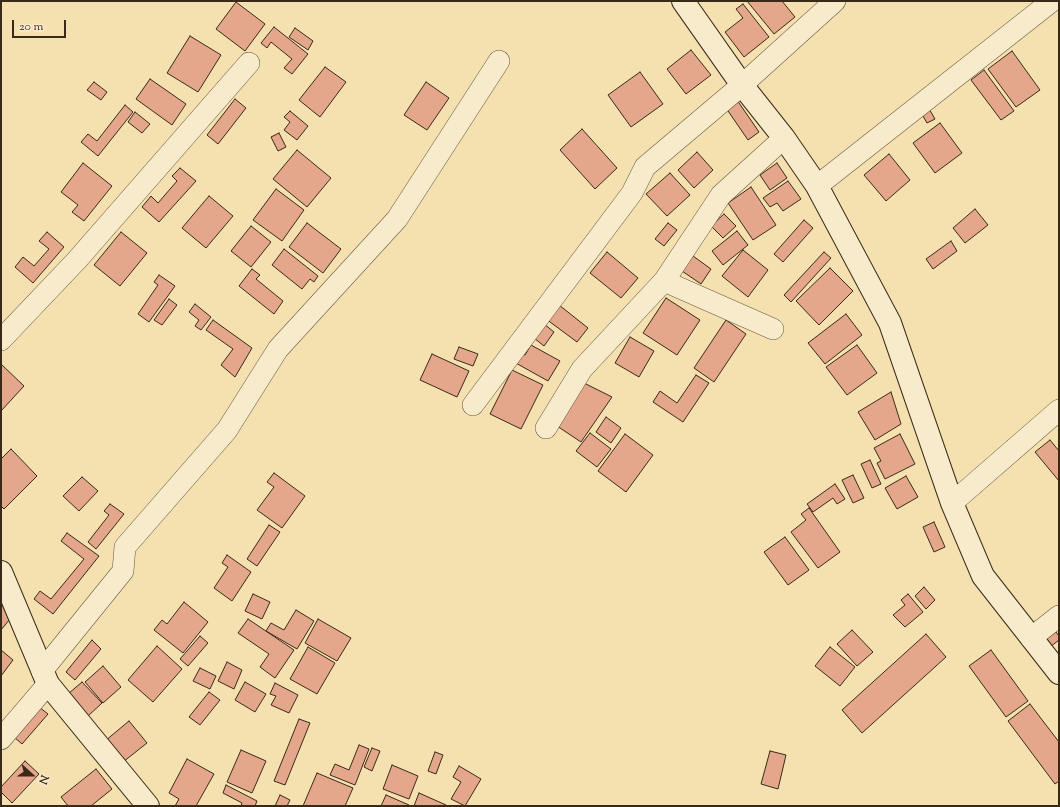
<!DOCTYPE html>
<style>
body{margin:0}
#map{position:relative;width:1060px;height:807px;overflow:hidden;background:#f5e0b0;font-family:"Sorts Mill Goudy",serif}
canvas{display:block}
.frame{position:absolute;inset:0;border:2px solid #392a18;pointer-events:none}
.north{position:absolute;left:12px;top:755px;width:40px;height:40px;-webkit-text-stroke:3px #f8ebcc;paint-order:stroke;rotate:111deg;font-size:11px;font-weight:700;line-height:16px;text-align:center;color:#392a18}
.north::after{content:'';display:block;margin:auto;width:14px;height:18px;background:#392a18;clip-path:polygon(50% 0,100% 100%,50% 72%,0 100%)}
.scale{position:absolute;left:12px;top:20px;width:54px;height:18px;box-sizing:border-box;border:2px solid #392a18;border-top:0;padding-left:5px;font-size:12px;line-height:14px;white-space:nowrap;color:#392a18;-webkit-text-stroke:3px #f8ebcc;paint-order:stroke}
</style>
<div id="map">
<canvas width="1060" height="807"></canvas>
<div class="frame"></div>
<div class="north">N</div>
<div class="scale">20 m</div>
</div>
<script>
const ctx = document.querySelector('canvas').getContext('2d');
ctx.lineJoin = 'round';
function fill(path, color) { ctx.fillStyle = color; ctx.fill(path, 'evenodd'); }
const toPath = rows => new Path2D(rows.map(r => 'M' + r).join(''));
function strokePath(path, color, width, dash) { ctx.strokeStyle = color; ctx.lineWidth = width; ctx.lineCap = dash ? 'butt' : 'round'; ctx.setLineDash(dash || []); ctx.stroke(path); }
const building = toPath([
 [747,1,782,1,795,17,774,34,747,1],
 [236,2,265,24,245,51,216,29,236,2],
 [743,4,769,37,744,57,725,32,743,18,736,9,743,4],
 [274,27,308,54,292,74,284,68,292,59,271,42,267,48,261,43,274,27],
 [295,28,313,41,308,50,289,37,295,28],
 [190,36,221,55,198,92,167,73,190,36],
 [691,50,711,75,686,94,667,69,691,50],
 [1012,51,1040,90,1016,107,988,69,1012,51],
 [325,67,346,82,320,117,299,100,325,67],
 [984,70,1014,111,1001,120,971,80,984,70],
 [640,72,663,104,631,127,608,95,640,72],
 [150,79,186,104,172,125,136,99,150,79],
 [94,82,107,92,101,100,87,90,94,82],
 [426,82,449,98,427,130,404,115,426,82],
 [235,99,246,108,218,144,207,135,235,99],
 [737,100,759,132,748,140,726,108,737,100],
 [125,105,133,112,98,156,81,142,88,134,97,141,125,105],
 [928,107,935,119,927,123,920,111,928,107],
 [290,111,308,126,297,140,284,130,290,122,284,117,290,111],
 [135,112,150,124,142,133,128,122,135,112],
 [940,123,962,153,935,173,913,143,940,123],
 [582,129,617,168,595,189,560,150,582,129],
 [279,133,286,147,278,151,271,137,279,133],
 [297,150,331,178,307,207,273,179,297,150],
 [697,152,713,170,694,188,678,170,697,152],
 [889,154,910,180,886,201,864,175,889,154],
 [83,163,112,186,84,221,72,212,78,205,61,192,83,163],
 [777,163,787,178,770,190,760,175,777,163],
 [180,168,196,181,159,222,142,207,151,196,158,203,177,181,172,176,180,168],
 [670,173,690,195,667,216,646,194,670,173],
 [788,181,801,199,783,211,777,203,770,207,763,198,788,181],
 [751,187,776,225,753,240,728,203,751,187],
 [276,189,304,210,282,241,253,220,276,189],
 [209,196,233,216,206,248,182,228,209,196],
 [975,209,988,225,965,243,953,228,975,209],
 [724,214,736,226,723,238,711,226,724,214],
 [804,220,813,228,783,262,774,254,804,220],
 [307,223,341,249,323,273,289,247,307,223],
 [668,223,677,230,664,246,655,239,668,223],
 [251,226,271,242,251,267,231,251,251,226],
 [737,231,748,245,723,265,712,251,737,231],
 [47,232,64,247,33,283,15,267,23,257,34,266,49,249,39,241,47,232],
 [121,232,147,253,120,286,94,265,121,232],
 [951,241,957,251,933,269,926,259,951,241],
 [284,249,318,276,314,282,310,279,302,289,272,265,284,249],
 [743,250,768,270,748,297,722,276,743,250],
 [607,252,638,278,621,298,590,273,607,252],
 [824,252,831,258,791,302,784,295,824,252],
 [693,256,711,269,701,284,682,271,693,256],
 [830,268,853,291,819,325,796,301,830,268],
 [252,269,260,275,256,279,283,301,274,314,239,286,252,269],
 [159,275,175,286,149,322,138,314,158,285,154,282,159,275],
 [666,298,700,320,677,355,643,333,666,298],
 [169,299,177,305,162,325,154,320,169,299],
 [554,301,588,328,577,342,542,316,554,301],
 [195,304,211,317,201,330,195,326,199,320,189,312,195,304],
 [846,314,862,335,825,364,808,343,846,314],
 [213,320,252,348,235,377,221,365,233,349,206,330,213,320],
 [726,320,746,334,714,382,694,368,726,320],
 [544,324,554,332,544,346,534,338,544,324],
 [630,337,654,351,639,377,615,363,630,337],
 [531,345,560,361,548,381,514,362,520,352,525,355,531,345],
 [857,345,877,373,847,395,826,367,857,345],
 [459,347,478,354,473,366,454,359,459,347],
 [432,354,469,371,457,397,420,380,432,354],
 [1,364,24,386,1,411,1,364],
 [512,370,543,385,521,429,490,414,512,370],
 [696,375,709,383,683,422,653,402,660,391,677,403,696,375],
 [582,382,612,397,581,442,557,426,582,382],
 [891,392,901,424,875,440,858,412,891,392],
 [606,417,621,428,611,443,596,432,606,417],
 [590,433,611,449,597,467,576,451,590,433],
 [625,434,653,455,626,492,598,471,625,434],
 [900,434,915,464,885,479,877,463,881,461,874,448,900,434],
 [1050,440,1059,451,1059,481,1035,452,1050,440],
 [11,449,37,476,4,509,1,506,1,459,11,449],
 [870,460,881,484,872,488,861,464,870,460],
 [274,473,305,496,282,528,257,510,274,487,267,482,274,473],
 [853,475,864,498,853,503,842,480,853,475],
 [906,476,918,497,897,509,885,488,906,476],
 [82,477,98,491,79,511,63,496,82,477],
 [835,484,845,499,837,504,833,498,813,512,807,504,835,484],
 [110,504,124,514,96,549,88,542,109,515,104,511,110,504],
 [809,508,840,552,818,568,791,532,806,520,801,514,809,508],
 [934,522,945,547,934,552,923,527,934,522],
 [269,525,280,532,257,566,247,559,269,525],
 [67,533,99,556,53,614,34,599,40,591,51,599,84,559,61,541,67,533],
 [785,537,809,570,788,585,764,552,785,537],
 [227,555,251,572,232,601,214,588,228,567,222,563,227,555],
 [924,587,935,600,926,609,915,596,924,587],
 [253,594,270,602,262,619,245,611,253,594],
 [908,594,923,612,905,627,893,615,905,605,901,600,908,594],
 [184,602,208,622,183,653,154,630,162,620,167,624,184,602],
 [1,603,10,619,1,630,1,603],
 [296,610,314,621,297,649,266,631,271,623,284,630,296,610],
 [248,619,294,650,275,678,260,667,269,654,238,633,248,619],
 [318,619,351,638,337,661,305,643,318,619],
 [852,630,873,652,857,666,837,644,852,630],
 [1056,632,1059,636,1059,640,1050,647,1045,640,1056,632],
 [926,634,946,657,862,733,842,710,926,634],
 [200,636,208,643,188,666,180,659,200,636],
 [92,640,101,649,75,680,66,672,92,640],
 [157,646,182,669,153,702,128,680,157,646],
 [308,647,335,663,317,694,290,679,308,647],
 [830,647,855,667,840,686,815,666,830,647],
 [1,650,13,660,1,676,1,650],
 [991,650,1028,701,1006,717,969,666,991,650],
 [227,662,242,670,234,689,218,681,227,662],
 [103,666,121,687,103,703,85,682,103,666],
 [200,668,216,676,210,689,193,681,200,668],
 [82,682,102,703,88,716,68,694,82,682],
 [245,682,266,694,255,712,235,700,245,682],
 [275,683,298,695,289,713,271,705,276,696,270,694,275,683],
 [209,692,220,700,200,725,189,717,209,692],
 [1030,704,1059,742,1059,781,1055,784,1008,721,1030,704],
 [39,707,48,714,22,744,14,737,39,707],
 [299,719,310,723,285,785,274,781,299,719],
 [129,721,147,743,123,762,105,741,129,721],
 [359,745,369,749,355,785,330,775,335,764,349,770,359,745],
 [372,748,380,751,372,771,364,767,372,748],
 [241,750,266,761,252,793,227,782,241,750],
 [770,751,786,755,778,789,761,784,770,751],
 [435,752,443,755,436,774,428,771,435,752],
 [187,759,214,774,196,806,175,806,179,799,169,793,187,759],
 [25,761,39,774,12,803,1,792,1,787,25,761],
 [392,765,418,776,409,799,383,789,392,765],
 [459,766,481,779,465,806,451,799,461,782,453,777,459,766],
 [96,769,112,789,91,806,68,806,61,797,96,769],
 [317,773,353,788,345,806,303,806,317,773],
 [226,785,257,801,255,806,241,806,242,803,223,793,226,785],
 [419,793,446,805,445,806,414,806,419,793],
 [280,795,290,800,287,806,275,806,280,795],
 [386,795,409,805,408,806,381,806,386,795]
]);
fill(building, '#e4a78b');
strokePath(building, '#392a18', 1);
const street = toPath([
 [817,186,1052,1],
 [664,281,773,329],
 [1,340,77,260,249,63],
 [473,405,632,193,645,167,742,85,835,1],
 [546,428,582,369,664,281,721,195,784,138],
 [952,503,1059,410],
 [1031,638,1059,616],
 [42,671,123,571,125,547,227,430,278,349,397,219,499,61],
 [1,739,48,684]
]);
const secondary = toPath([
 [683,1,742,85,784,138,817,186,890,323,952,503,983,576,1059,673],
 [1,572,48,684,148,806]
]);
strokePath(street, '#68583e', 22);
strokePath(secondary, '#392a18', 24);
strokePath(street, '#f8ebcc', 21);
strokePath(secondary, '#f8ebcc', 22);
</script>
